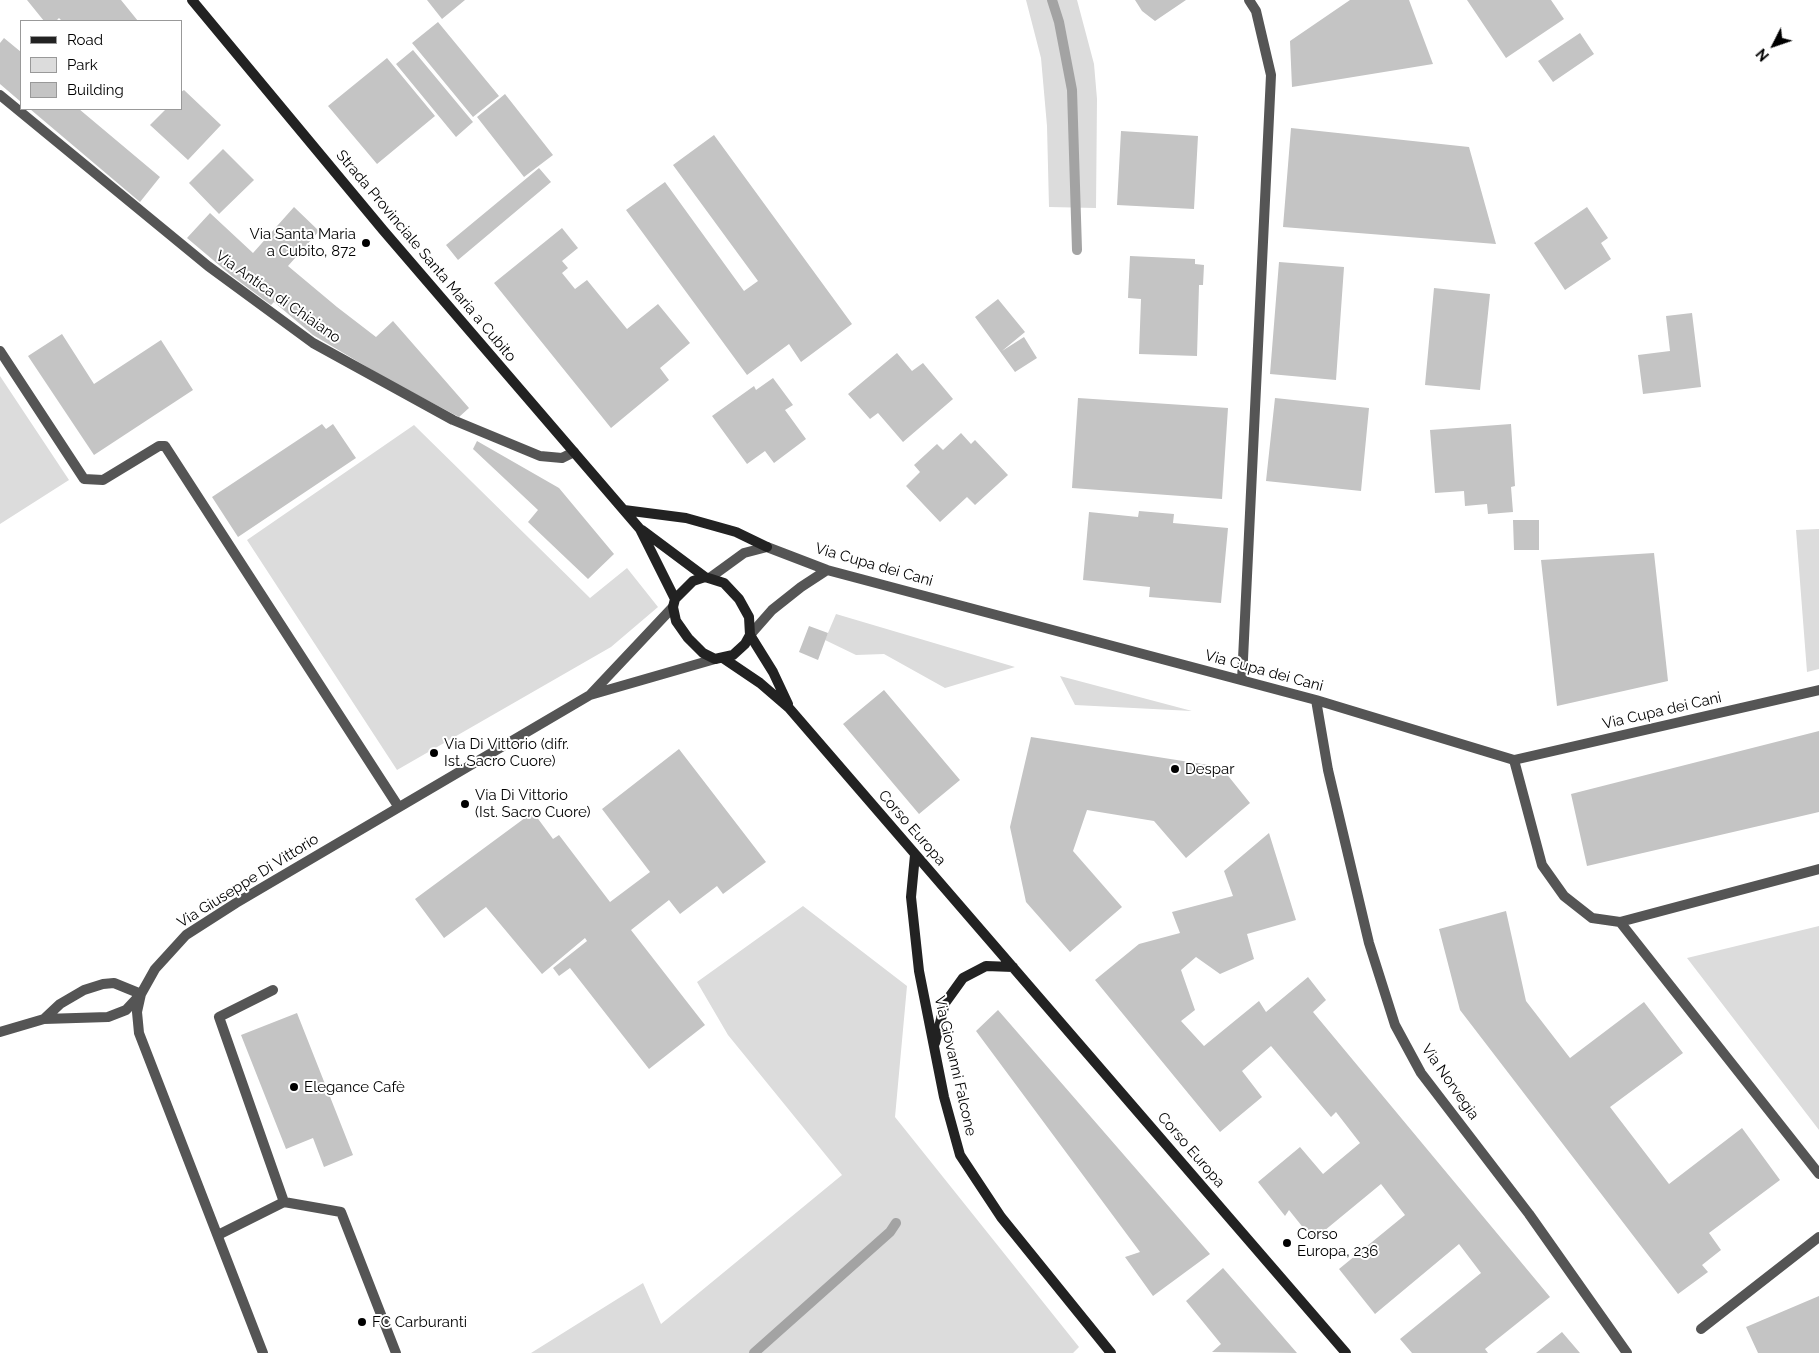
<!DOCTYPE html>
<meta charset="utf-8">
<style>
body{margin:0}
#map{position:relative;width:1819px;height:1353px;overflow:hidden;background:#fff;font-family:Raleway,sans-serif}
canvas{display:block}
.legend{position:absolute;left:20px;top:20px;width:162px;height:90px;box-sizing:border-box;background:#fff;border:1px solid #999;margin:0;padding:6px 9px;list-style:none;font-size:15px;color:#000}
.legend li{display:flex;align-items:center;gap:10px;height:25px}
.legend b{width:25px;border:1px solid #999}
.north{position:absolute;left:1749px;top:20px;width:50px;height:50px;-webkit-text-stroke:4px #fff;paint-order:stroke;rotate:229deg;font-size:14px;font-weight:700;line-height:20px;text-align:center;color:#000}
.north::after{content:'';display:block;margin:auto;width:18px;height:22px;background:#000;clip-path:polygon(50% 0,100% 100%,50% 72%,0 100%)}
</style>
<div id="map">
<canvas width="1819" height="1353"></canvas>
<ul class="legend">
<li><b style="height:6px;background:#222"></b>Road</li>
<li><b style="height:14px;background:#dcdcdc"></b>Park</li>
<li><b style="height:14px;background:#c4c4c4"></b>Building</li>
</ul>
<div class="north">N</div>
</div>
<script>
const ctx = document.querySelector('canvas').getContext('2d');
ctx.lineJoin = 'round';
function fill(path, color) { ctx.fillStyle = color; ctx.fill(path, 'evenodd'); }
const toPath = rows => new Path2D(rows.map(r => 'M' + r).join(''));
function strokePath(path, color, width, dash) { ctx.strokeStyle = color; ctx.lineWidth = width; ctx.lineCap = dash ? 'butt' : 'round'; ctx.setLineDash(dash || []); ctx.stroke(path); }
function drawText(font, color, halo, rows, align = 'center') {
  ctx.font = font + ' Raleway,sans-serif'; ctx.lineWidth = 4; ctx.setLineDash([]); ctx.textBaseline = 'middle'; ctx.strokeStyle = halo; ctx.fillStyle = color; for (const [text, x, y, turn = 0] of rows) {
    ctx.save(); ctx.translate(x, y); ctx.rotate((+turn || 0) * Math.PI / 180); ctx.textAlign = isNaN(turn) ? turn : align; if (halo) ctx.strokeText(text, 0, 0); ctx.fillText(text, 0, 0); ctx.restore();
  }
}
fill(toPath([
 [1026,0,1077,0,1094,64,1097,99,1096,208,1049,207,1047,126,1041,58],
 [0,376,69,480,0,524],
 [414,425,590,598,627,568,658,607,611,647,397,770,247,540],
 [1819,529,1819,669,1807,672,1796,530],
 [836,614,1015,667,945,688,884,654,856,655,825,640],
 [1060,676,1192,711,1075,705],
 [803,906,907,986,895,1117,1079,1347,1073,1353,531,1353,643,1283,661,1324,842,1175,728,1035,697,982],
 [1819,926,1819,1130,1687,958]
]), '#dcdcdc');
strokePath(toPath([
 [1052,0,1059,22,1072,90,1077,250],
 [754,1353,890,1232,896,1223]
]), '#a3a3a3', 10);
fill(toPath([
 [27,0,121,0,138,21,62,21,59,18,56,21,44,21],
 [427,0,465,0,442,19],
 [1135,0,1186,0,1155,21,1142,11],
 [1350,0,1409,0,1433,64,1292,87,1290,41],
 [1467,0,1551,0,1564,19,1506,58],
 [438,22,499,96,473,117,412,43],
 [1580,33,1594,54,1553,82,1538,61],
 [4,38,21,52,21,102,0,84,0,43],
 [413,50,473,122,456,137,396,64],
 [387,58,435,116,377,164,328,106],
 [184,90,221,125,188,160,150,125,166,109,181,109,181,92],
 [505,94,553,155,524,177,477,117],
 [30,109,79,109,160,177,140,202],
 [1291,128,1469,147,1496,244,1283,227],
 [1121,131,1198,136,1194,209,1117,205],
 [714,135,852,324,801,362,789,344,747,375,626,210,665,182,744,291,758,281,673,165],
 [223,149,254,180,219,214,189,183],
 [539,168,551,182,458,260,446,245],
 [294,207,319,231,288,266,337,307,376,337,393,321,469,408,459,417,389,380,313,335,274,302,271,305,232,276,187,238,210,213,253,253],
 [1587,207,1608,238,1601,243,1611,259,1565,290,1534,243],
 [562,228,578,248,562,261,568,268,562,273,575,289,587,280,627,329,658,304,690,343,660,368,669,380,611,428,494,283],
 [1130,256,1195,259,1195,264,1204,265,1203,285,1199,285,1197,356,1139,354,1141,299,1128,298],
 [1279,262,1344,267,1336,380,1270,374],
 [1434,288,1490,294,1480,390,1425,385],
 [998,299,1025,332,1002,351,1024,337,1037,358,1015,372,975,317],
 [1692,313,1701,387,1643,394,1638,355,1670,351,1666,316],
 [62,334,94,384,161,340,193,390,94,455,28,356],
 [897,353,912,371,923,363,953,399,903,442,878,413,870,419,848,394],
 [773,378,793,405,785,410,806,439,774,463,765,451,747,464,712,416,754,386,756,390],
 [1078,398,1228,408,1222,499,1072,488],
 [1275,398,1369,408,1361,491,1266,481],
 [322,424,326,429,333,424,356,458,238,537,212,497],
 [1511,424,1515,486,1511,487,1513,512,1488,514,1487,504,1465,506,1464,491,1435,493,1430,430],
 [961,433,971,444,975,440,1008,475,975,505,967,497,940,522,906,486,920,472,914,465,937,444,943,450],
 [477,441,559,488,614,554,588,579,528,522,538,510,473,449],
 [1139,511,1174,514,1173,523,1228,528,1221,603,1149,597,1150,587,1083,580,1089,512,1138,517],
 [1513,520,1539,520,1539,550,1514,550],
 [1654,553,1668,681,1557,706,1541,560],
 [809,626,828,633,818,660,799,652],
 [884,690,960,780,919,814,843,724],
 [1819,731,1819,812,1587,866,1571,794],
 [1031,737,1221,767,1250,803,1186,858,1154,821,1087,810,1073,851,1122,907,1070,952,1026,902,1010,827],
 [679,749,766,862,723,894,717,886,680,914,669,900,631,930,705,1025,649,1069,570,968,559,976,553,968,587,941,585,938,542,974,486,907,444,938,415,899,533,812,553,839,559,835,610,902,650,872,602,809],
 [1269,833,1296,920,1247,934,1254,959,1220,974,1196,957,1181,970,1195,1010,1181,1021,1204,1046,1259,1001,1266,1012,1308,977,1326,1000,1313,1012,1550,1297,1485,1349,1488,1353,1412,1353,1400,1339,1481,1273,1459,1244,1375,1314,1339,1269,1405,1215,1381,1184,1313,1240,1289,1210,1285,1216,1258,1182,1300,1147,1323,1174,1360,1143,1336,1112,1331,1117,1271,1046,1242,1071,1262,1097,1220,1132,1095,980,1139,944,1180,933,1172,912,1233,896,1224,871],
 [1506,911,1526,1001,1570,1058,1644,1002,1683,1053,1610,1107,1669,1184,1742,1128,1780,1180,1709,1233,1721,1250,1702,1265,1708,1272,1678,1294,1460,1010,1439,929],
 [998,1010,1210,1254,1153,1296,1125,1257,1140,1252,976,1031],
 [297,1013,353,1155,324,1167,313,1138,286,1149,241,1035],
 [1223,1268,1297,1353,1212,1352,1221,1344,1186,1301],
 [1819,1296,1819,1353,1758,1353,1746,1327],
 [1562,1332,1580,1353,1536,1353]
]), '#c4c4c4');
strokePath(toPath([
 [1514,760,1542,865,1564,896,1592,918,1620,922,1819,1174],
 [1620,922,1819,869],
 [273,990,219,1017,284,1202],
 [218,1235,284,1202,341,1212,396,1353],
 [1701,1329,1819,1237]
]), '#555', 10);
strokePath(toPath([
 [0,95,208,266,313,343,453,420,540,456,562,458,574,452],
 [0,351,84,479,103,480,159,446,165,446,398,806],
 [711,577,744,553,767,547,827,570,1316,700,1514,760,1819,690],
 [750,635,772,610,801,587,827,570],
 [1242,680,1271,75,1256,11,1249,0],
 [591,694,673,607],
 [1316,700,1328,770,1369,943,1395,1025,1421,1073,1529,1214,1627,1353],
 [0,1032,44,1019,108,1017,126,1010,141,994,114,983,103,984,84,990,60,1004,44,1019],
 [263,1353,139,1033,137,1012,141,994,155,969,186,935,236,903,590,695,715,659]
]), '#555', 10);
strokePath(toPath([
 [192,0,383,230,640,529,675,599],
 [624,510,686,518,736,532,767,547],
 [642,530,705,577],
 [750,635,745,644,733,655,715,659,703,653,688,638,676,621,673,607,675,599,693,581,705,577,724,583,739,599,749,617,750,635,773,672,788,704],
 [723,658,760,683,789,708,1346,1353],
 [915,855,911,897,919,971,944,1097,960,1155,1001,1217,1111,1353],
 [935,1043,945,1003,963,978,986,966,1013,967]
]), '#222', 10);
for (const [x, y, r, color] of [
 [366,243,5,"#000"],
 [434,753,5,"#000"],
 [1175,769,5,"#000"],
 [465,804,5,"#000"],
 [294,1087,5,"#000"],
 [1287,1243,5,"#000"],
 [362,1322,5,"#000"]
]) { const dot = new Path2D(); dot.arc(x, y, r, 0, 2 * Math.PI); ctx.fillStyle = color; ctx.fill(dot); strokePath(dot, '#fff', 2); }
drawText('15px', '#000', '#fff', [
 ["Via Santa Maria",356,234,"right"],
 ["a Cubito, 872",356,251,"right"],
 ["Via Di Vittorio (difr.",444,744],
 ["Ist. Sacro Cuore)",444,761],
 ["Despar",1185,769],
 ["Via Di Vittorio",475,795],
 ["(Ist. Sacro Cuore)",475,812],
 ["Elegance Cafè",304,1087],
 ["Corso",1297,1234],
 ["Europa, 236",1297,1251],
 ["FC Carburanti",372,1322]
], 'left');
drawText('15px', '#000', '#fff', [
 ["Strada Provinciale Santa Maria a Cubito",426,256,50],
 ["Via Antica di Chiaiano",278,297,35],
 ["Via Cupa dei Cani",874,565,16],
 ["Via Cupa dei Cani",1264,671,15],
 ["Via Cupa dei Cani",1662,711,-13],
 ["Corso Europa",912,828,49],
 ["Via Giuseppe Di Vittorio",248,881,-32],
 ["Via Giovanni Falcone",955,1066,77],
 ["Via Norvegia",1450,1082,55],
 ["Corso Europa",1191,1150,49]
]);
</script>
